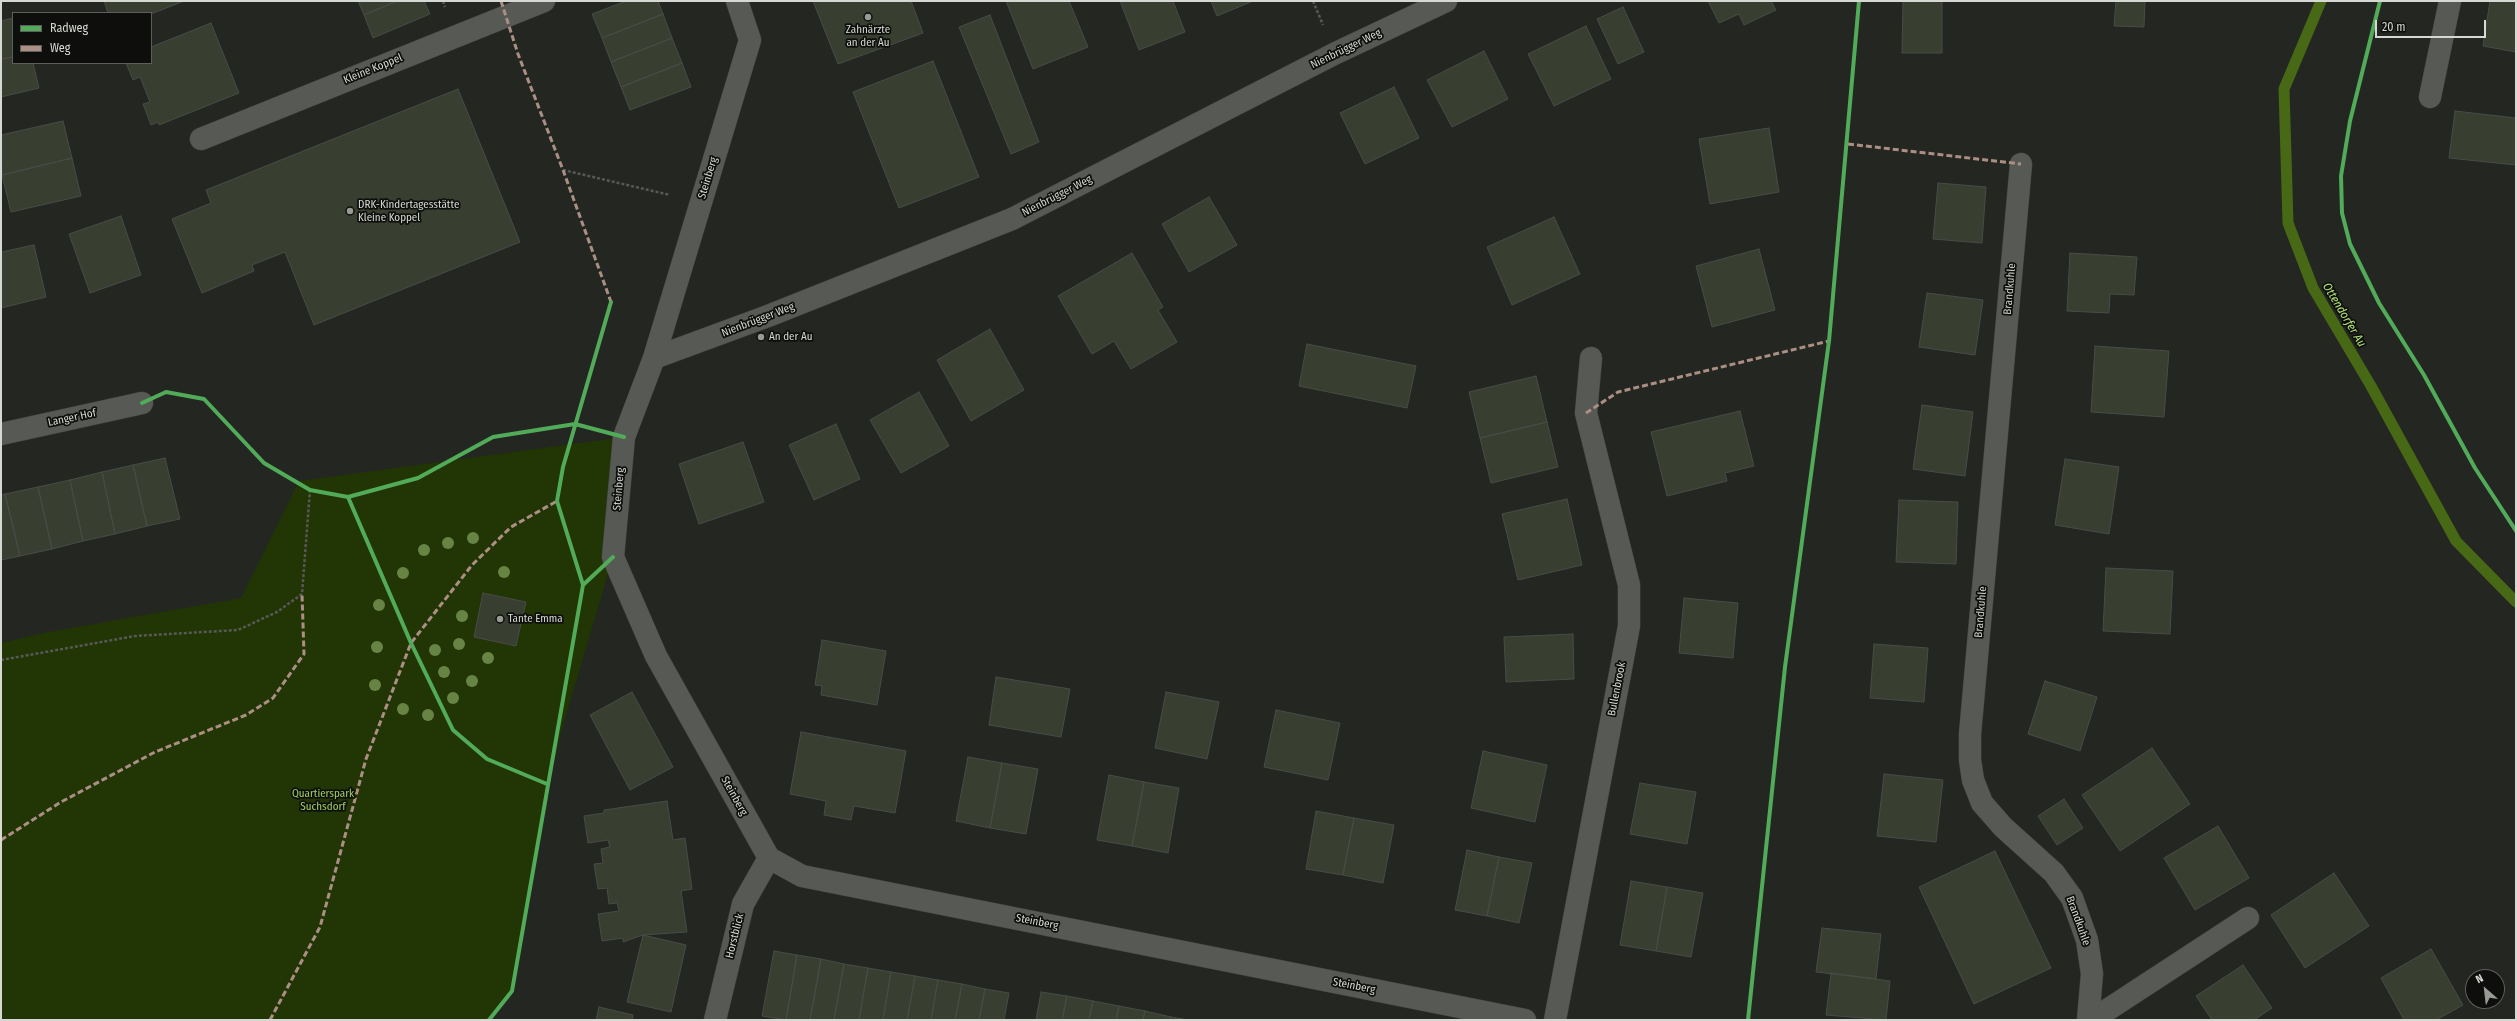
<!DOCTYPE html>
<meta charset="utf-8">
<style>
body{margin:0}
#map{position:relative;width:2517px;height:1021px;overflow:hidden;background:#232621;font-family:"Fira Sans Condensed",sans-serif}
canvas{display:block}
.frame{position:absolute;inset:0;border:2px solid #d5d8d3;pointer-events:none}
.legend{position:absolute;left:12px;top:12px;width:140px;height:52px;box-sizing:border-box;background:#0e0f0c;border:1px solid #5e5f5c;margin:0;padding:5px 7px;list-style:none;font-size:12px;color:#d5d8d3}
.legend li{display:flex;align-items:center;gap:8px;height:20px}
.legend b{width:20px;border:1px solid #5e5f5c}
.north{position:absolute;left:2465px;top:969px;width:40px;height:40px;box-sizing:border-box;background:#0e0f0c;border:1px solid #5e5f5c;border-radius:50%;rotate:332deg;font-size:11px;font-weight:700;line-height:16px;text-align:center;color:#d5d8d3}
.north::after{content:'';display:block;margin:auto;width:14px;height:18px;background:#979a95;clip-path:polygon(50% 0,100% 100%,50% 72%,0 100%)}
.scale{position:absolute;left:2375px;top:20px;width:111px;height:18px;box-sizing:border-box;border:2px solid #d5d8d3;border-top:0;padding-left:5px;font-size:12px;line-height:14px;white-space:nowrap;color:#d5d8d3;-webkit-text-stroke:3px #0e0f0c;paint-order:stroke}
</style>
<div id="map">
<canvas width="2517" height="1021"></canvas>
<div class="frame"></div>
<ul class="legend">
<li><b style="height:5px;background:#51ab58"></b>Radweg</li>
<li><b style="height:5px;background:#ac8f84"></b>Weg</li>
</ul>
<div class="north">N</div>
<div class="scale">20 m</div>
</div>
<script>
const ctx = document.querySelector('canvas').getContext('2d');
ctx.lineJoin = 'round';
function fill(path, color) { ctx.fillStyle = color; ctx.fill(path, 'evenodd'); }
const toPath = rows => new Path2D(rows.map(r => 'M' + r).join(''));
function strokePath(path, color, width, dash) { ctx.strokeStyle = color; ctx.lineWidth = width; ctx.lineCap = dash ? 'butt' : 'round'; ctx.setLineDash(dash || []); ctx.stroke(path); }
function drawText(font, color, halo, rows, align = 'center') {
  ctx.font = font + ' "Fira Sans Condensed",sans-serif'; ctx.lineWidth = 3.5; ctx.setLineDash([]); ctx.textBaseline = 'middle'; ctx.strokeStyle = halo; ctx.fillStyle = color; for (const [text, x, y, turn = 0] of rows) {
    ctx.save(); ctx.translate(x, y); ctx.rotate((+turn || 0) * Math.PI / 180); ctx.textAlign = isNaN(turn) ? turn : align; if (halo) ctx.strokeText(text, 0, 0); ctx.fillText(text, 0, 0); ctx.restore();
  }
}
fill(toPath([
 [624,437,613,557,560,736,545,797,512,991,489,1020,1,1020,1,643,48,632,241,598,299,481]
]), '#223504');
strokePath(toPath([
 [2321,1,2284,89,2288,223,2313,288,2371,386,2456,541,2516,602]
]), '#476815', 11);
const building = toPath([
 [104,1,184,1,151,14,108,13,104,1],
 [358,1,397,1,364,15,358,1],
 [397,1,424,1,430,14,373,38,364,15,397,1],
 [626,1,658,1,663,14,602,38,592,14,626,1],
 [813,1,911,1,923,33,838,64,813,1],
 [1006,1,1069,1,1088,47,1033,69,1006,1],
 [1120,1,1173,1,1185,32,1139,50,1120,1],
 [1211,1,1253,1,1217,16,1211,1],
 [1708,1,1771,1,1776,10,1744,25,1739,14,1719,23,1708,1],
 [1903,1,1942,1,1942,53,1902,53,1903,1],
 [2116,1,2145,1,2144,27,2114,26,2116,1],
 [2490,1,2516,1,2516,52,2483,46,2490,1],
 [1623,7,1644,52,1618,64,1597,19,1623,7],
 [663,14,672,38,611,62,602,38,663,14],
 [990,15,1039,142,1011,154,959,27,990,15],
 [13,18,13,57,1,59,1,21,13,18],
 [211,23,239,93,159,125,158,122,151,125,143,104,150,102,140,77,133,80,126,63,151,63,151,47,211,23],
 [1586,26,1611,79,1554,106,1528,54,1586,26],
 [672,38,682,63,621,87,611,62,672,38],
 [1484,51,1508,99,1452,127,1427,80,1484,51],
 [13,57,13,63,33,63,39,88,1,97,1,59,13,57],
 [933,61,979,177,899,208,853,92,933,61],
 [682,63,691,87,630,110,621,87,682,63],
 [1394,87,1419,138,1365,164,1340,113,1394,87],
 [458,89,520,242,314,325,285,252,252,265,254,271,202,293,172,219,211,203,206,190,458,89],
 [2455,111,2516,118,2516,165,2449,158,2455,111],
 [63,121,72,158,2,175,1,135,63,121],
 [1769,128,1779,192,1710,204,1699,139,1769,128],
 [72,158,81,196,11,212,2,175,72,158],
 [1938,183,1986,187,1982,243,1933,239,1938,183],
 [1209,197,1237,245,1189,272,1162,224,1209,197],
 [121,216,141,275,90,293,69,234,121,216],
 [1554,217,1580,274,1512,305,1487,247,1554,217],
 [34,245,46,297,1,308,1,252,34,245],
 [1759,249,1775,310,1712,327,1696,266,1759,249],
 [1132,253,1163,307,1158,310,1177,342,1131,369,1114,341,1092,354,1058,296,1132,253],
 [2070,253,2137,257,2134,295,2110,294,2109,313,2067,311,2070,253],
 [1927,293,1983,300,1975,355,1919,347,1927,293],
 [990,329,1024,390,971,421,937,360,990,329],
 [1307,344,1416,366,1407,408,1299,386,1307,344],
 [2095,346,2169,351,2164,417,2091,412,2095,346],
 [1536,376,1547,422,1480,438,1469,392,1536,376],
 [919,392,949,446,901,473,870,420,919,392],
 [1922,405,1973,412,1965,476,1913,469,1922,405],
 [1740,411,1754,466,1725,473,1727,481,1667,496,1651,432,1740,411],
 [1547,422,1558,467,1491,483,1480,438,1547,422],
 [836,424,860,479,814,500,789,445,836,424],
 [743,442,764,502,699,524,679,464,743,442],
 [165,458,180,519,147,526,133,465,165,458],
 [2065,459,2119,467,2109,534,2055,525,2065,459],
 [133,465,147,526,115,534,102,472,133,465],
 [102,472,115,534,83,541,70,480,102,472],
 [70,480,83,541,52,549,38,487,70,480],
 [38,487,52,549,20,556,5,494,38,487],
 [5,494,20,556,1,560,1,495,5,494],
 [1567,499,1582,565,1518,580,1502,514,1567,499],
 [1899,500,1958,502,1956,564,1896,562,1899,500],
 [2106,568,2173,571,2170,634,2103,631,2106,568],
 [483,593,526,602,516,646,474,637,483,593],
 [1684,598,1738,603,1733,658,1679,653,1684,598],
 [1573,634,1574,679,1506,682,1504,637,1573,634],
 [822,640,886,651,877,705,821,695,822,686,815,685,822,640],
 [1874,644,1928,648,1924,702,1870,698,1874,644],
 [996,677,1070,689,1061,737,989,725,996,677],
 [2045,681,2097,697,2080,751,2028,734,2045,681],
 [632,692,673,767,630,790,590,715,632,692],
 [1166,692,1219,702,1207,759,1155,748,1166,692],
 [1276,710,1340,723,1328,780,1264,767,1276,710],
 [801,732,906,751,895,813,854,806,851,820,824,815,826,801,790,794,801,732],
 [2152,748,2190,804,2120,851,2082,795,2152,748],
 [1483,751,1547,765,1535,822,1471,808,1483,751],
 [968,757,1002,763,990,828,956,821,968,757],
 [1002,763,1038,769,1026,834,990,828,1002,763],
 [1884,774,1943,780,1936,842,1877,836,1884,774],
 [1109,775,1144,782,1132,846,1097,840,1109,775],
 [1144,782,1179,788,1168,853,1132,846,1144,782],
 [1640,783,1696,792,1687,844,1630,834,1640,783],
 [2064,799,2083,828,2057,845,2038,816,2064,799],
 [667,801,673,840,685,838,692,889,681,891,687,932,643,935,623,942,623,938,602,941,598,914,619,911,617,903,609,904,607,888,598,889,594,864,603,863,601,849,610,847,608,840,588,843,584,816,604,813,604,810,667,801],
 [1316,811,1354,818,1343,875,1306,869,1316,811],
 [1354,818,1394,825,1383,883,1343,875,1354,818],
 [2218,826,2249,878,2195,910,2164,858,2218,826],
 [1467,850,1499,857,1487,916,1455,910,1467,850],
 [1995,851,2051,968,1974,1004,1919,887,1995,851],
 [1499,857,1532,863,1519,923,1487,916,1499,857],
 [2334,873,2369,926,2305,968,2271,915,2334,873],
 [1631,881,1667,887,1656,951,1620,945,1631,881],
 [1667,887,1703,893,1691,957,1656,951,1667,887],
 [1822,928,1881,934,1876,979,1816,972,1822,928],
 [643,935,686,945,671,1012,627,1002,643,935],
 [2431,949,2463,1005,2436,1020,2404,1020,2381,978,2431,949],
 [774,951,797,955,786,1020,762,1016,774,951],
 [797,955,821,959,810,1020,786,1020,797,955],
 [821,959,844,964,834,1020,810,1020,821,959],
 [844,964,868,968,859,1020,834,1020,844,964],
 [2243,965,2272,1008,2254,1020,2212,1020,2196,996,2243,965],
 [868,968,891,972,883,1020,859,1020,868,968],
 [891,972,915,976,907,1020,883,1020,891,972],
 [1831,973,1890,981,1886,1020,1826,1015,1831,973],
 [915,976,938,980,931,1020,907,1020,915,976],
 [938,980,962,984,955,1020,931,1020,938,980],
 [962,984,985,989,979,1020,955,1020,962,984],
 [985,989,1009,993,1004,1020,979,1020,985,989],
 [1041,992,1067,996,1062,1020,1036,1020,1041,992],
 [1067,996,1093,1001,1089,1020,1062,1020,1067,996],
 [1093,1001,1119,1006,1116,1020,1089,1020,1093,1001],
 [1119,1006,1145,1011,1143,1020,1116,1020,1119,1006],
 [599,1007,633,1015,632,1020,596,1020,599,1007],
 [1145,1011,1171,1017,1170,1020,1143,1020,1145,1011],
 [1171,1017,1188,1020,1170,1020,1171,1017]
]);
fill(building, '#383f31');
strokePath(building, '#494b47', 1);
const minor = toPath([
 [737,1,750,40,654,358,624,437,613,557,656,656,769,858,802,876,1525,1020],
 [2430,97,2450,1],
 [201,139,544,1],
 [2021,164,1970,734,1970,760,1973,780,1982,803,2003,827,2054,873,2072,898,2087,940,2092,974,2088,1020],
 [654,358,768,316,1012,219,1336,53,1446,1],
 [1,434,142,403],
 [715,1020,743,904,769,858],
 [1555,1020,1629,626,1629,585,1586,413,1591,358],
 [2092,1020,2248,918]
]);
strokePath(minor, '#41433f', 23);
strokePath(toPath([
 [443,1,445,7],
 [1313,1,1323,25],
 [563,170,670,195],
 [1,660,135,636,238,630,277,612,302,594,310,490]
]), '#585956', 2.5, [3, 2]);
strokePath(minor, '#575955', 22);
strokePath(toPath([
 [501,1,518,54,563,170,611,302,609,306],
 [1848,144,2021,164],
 [1586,413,1618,392,1829,341],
 [1,840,61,802,155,752,246,715,273,698,304,654,302,594],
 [270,1020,320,927,366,759,411,643,472,565,511,527,557,501]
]), '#ac8f84', 3, [6, 3]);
strokePath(toPath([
 [2380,1,2350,121,2341,176,2342,213,2350,244,2379,303,2424,375,2475,468,2516,531],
 [142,403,166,392,204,399,264,463,310,490,348,497,418,478,493,437,575,424,624,437],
 [348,497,411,643,453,730,487,759,547,784],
 [583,585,557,501,563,467,611,302],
 [489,1020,512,991,583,585,613,557],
 [1748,1020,1785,667,1829,341,1859,1]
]), '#51ab58', 4);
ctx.fillStyle = '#678444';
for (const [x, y] of [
 [473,538],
 [448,543],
 [424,550],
 [504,572],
 [403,573],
 [379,605],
 [462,616],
 [459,644],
 [377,647],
 [435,650],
 [488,658],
 [444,672],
 [472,681],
 [375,685],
 [453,698],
 [403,709],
 [428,715]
]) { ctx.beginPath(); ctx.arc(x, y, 6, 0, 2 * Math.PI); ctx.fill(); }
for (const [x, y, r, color] of [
 [868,17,4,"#979a95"],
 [350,211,4,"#979a95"],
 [761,337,4,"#979a95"],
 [500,619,4,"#979a95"]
]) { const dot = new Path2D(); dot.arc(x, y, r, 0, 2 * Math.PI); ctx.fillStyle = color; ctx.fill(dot); strokePath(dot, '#0e0f0c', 1.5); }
drawText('11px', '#d5d8d3', '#0e0f0c', [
 ["Zahnärzte",868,30,"center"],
 ["an der Au",868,43,"center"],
 ["DRK-Kindertagesstätte",358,205],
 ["Kleine Koppel",358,218],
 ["An der Au",769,337],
 ["Tante Emma",508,619]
], 'left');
drawText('11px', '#d5d8d3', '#0e0f0c', [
 ["Nienbrügger Weg",1346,49,-26],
 ["Kleine Koppel",373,69,-22],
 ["Steinberg",708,178,-73],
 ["Nienbrügger Weg",1057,196,-27],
 ["Brandkuhle",2010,289,-85],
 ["Nienbrügger Weg",758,320,-21],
 ["Langer Hof",72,418,-12],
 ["Steinberg",619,489,-85],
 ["Brandkuhle",1981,612,-85],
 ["Bullenbrook",1617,689,-79],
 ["Steinberg",734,796,61],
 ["Brandkuhle",2078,921,70],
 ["Steinberg",1037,922,11],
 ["Horstblick",735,936,-76],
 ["Steinberg",1354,986,11]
]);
drawText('11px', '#9fd061', '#0e0f0c', [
 ["Quartierspark",323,794],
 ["Suchsdorf",323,807]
]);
drawText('italic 12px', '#b2e475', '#0e0f0c', [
 ["Ottendorfer Au",2344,315,59]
]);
</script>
